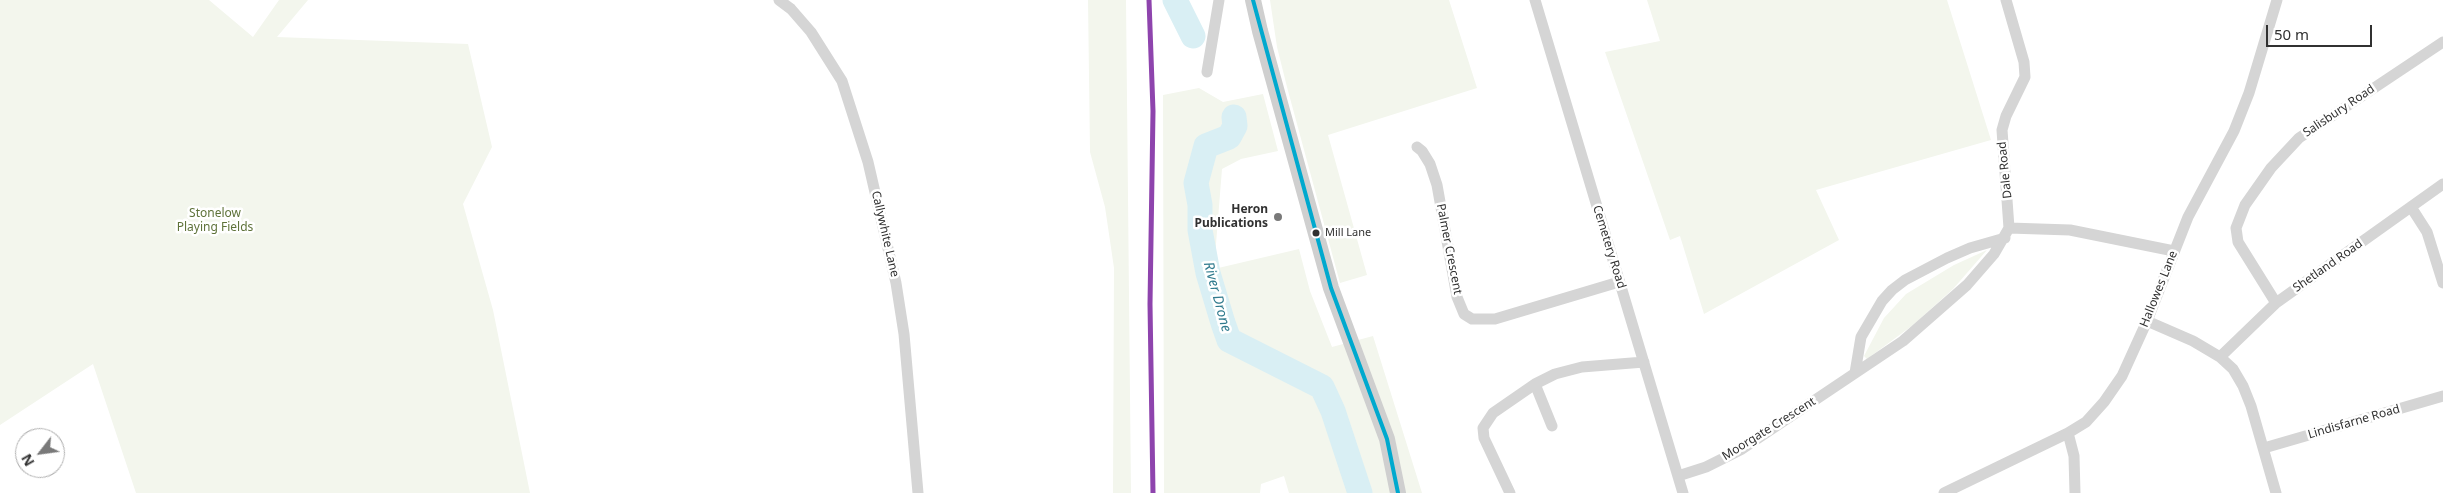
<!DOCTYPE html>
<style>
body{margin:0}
#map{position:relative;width:2443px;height:493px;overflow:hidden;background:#fff;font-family:"Noto Sans",sans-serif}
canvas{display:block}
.north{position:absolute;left:15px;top:428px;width:50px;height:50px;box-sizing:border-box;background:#fff;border:1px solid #adadad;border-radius:50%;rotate:240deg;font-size:14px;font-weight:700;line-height:20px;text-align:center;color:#313131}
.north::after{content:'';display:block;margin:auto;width:18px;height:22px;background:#797979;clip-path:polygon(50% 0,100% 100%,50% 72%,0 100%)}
.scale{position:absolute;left:2266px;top:25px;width:106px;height:22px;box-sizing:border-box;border:2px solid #313131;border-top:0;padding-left:6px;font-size:15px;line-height:18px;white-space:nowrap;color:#313131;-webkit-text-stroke:4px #fff;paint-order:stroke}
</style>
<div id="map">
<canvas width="2443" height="493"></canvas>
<div class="north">N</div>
<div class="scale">50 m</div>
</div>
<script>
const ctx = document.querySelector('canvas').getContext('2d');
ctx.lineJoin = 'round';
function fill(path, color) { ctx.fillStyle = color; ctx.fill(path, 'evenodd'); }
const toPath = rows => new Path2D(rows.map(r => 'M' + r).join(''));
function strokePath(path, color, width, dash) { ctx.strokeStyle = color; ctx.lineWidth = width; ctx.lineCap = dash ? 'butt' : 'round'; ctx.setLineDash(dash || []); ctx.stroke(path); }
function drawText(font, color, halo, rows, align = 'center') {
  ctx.font = font + ' "Noto Sans",sans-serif'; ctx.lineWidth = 5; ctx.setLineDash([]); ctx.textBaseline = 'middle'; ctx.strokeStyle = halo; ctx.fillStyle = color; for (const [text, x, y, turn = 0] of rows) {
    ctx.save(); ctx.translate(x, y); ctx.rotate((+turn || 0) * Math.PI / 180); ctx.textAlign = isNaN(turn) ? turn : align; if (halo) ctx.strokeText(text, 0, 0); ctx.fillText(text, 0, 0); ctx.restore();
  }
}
fill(toPath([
 [0,0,209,0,253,37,279,0,308,0,277,37,468,44,492,147,463,204,493,310,530,493,136,493,93,364,0,425],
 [1088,0,1126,0,1131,493,1113,493,1114,268,1105,207,1090,152],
 [1270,0,1449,0,1477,88,1328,135,1367,275,1340,283,1287,87,1277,47],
 [1647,0,1947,0,1991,140,1816,190,1839,240,1704,314,1680,236,1670,240,1605,52,1660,41],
 [1199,88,1223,102,1263,94,1278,151,1241,159,1222,169,1214,269,1299,249,1310,291,1332,347,1373,336,1422,493,1289,493,1284,476,1261,484,1260,493,1164,493,1163,95],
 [1987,250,1953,289,1913,325,1867,359,1864,356,1884,318,1906,294,1954,265]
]), '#f3f6ed');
strokePath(toPath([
 [1175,0,1193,36],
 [1234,117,1235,126,1229,137,1206,146,1196,183,1200,205,1200,230,1208,273,1223,323,1229,340,1322,387,1333,411,1360,493]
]), '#d9eff4', 25);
strokePath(toPath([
 [779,0,791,9,811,32,842,81,868,162,896,283,904,334,918,493],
 [1535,0,1683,493],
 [1207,72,1219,0],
 [1417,147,1422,151,1430,164,1437,185,1457,297,1464,314,1472,319,1495,319,1619,282],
 [2411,207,2427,232,2443,283],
 [2009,228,2070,230,2174,251],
 [2276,303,2238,242,2236,228,2245,205,2271,168,2299,138,2443,42],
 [2147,321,2193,341,2220,357,2233,369,2243,386,2251,406,2276,493],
 [2220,357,2276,303,2443,184],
 [1855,373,1861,337,1882,301,1892,290,1905,280,1947,258,1970,248,2005,238],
 [1535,384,1552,426],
 [2068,433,2074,456,2075,493],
 [2264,448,2443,396],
 [1678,476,1706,467,1742,449,1903,341,1967,285,1994,254,2009,228,2002,130,2006,116,2025,77,2024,62,2006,0],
 [1510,493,1484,438,1483,428,1493,413,1535,384,1555,374,1582,367,1644,362],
 [1944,493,2068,433,2086,422,2104,402,2122,376,2147,321,2188,217,2234,131,2249,93,2277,0]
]), '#d5d5d5', 11);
strokePath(toPath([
 [1253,0,1260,31,1331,288,1387,439,1398,493]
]), '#cfcfcf', 16);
strokePath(toPath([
 [1253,0,1331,288,1387,439,1398,493]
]), '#00a9ce', 4);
strokePath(toPath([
 [1149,0,1153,111,1150,304,1153,493]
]), '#8e44ad', 5);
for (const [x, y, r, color] of [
 [1278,217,5,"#797979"],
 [1316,233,4.5,"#313131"]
]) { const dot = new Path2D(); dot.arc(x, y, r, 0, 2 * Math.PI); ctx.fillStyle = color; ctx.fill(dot); strokePath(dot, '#fff', 2); }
drawText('11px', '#313131', '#fff', [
 ["Mill Lane",1325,233]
], 'left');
drawText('12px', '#313131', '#fff', [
 ["Salisbury Road",2339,111,-34],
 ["Dale Road",2005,170,-96],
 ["Callywhite Lane",885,234,77],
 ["Cemetery Road",1609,247,73],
 ["Palmer Crescent",1449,249,79],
 ["Shetland Road",2328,266,-35],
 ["Hallowes Lane",2159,289,-68],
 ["Lindisfarne Road",2354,422,-16],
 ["Moorgate Crescent",1769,429,-32]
]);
drawText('bold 12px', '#313131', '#fff', [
 ["Heron",1268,210],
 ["Publications",1268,224]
], 'right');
drawText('12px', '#5e7239', '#fff', [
 ["Stonelow",215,214],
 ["Playing Fields",215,228]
]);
drawText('italic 14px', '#317b8e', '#fff', [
 ["River Drone",1217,297,75]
]);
</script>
